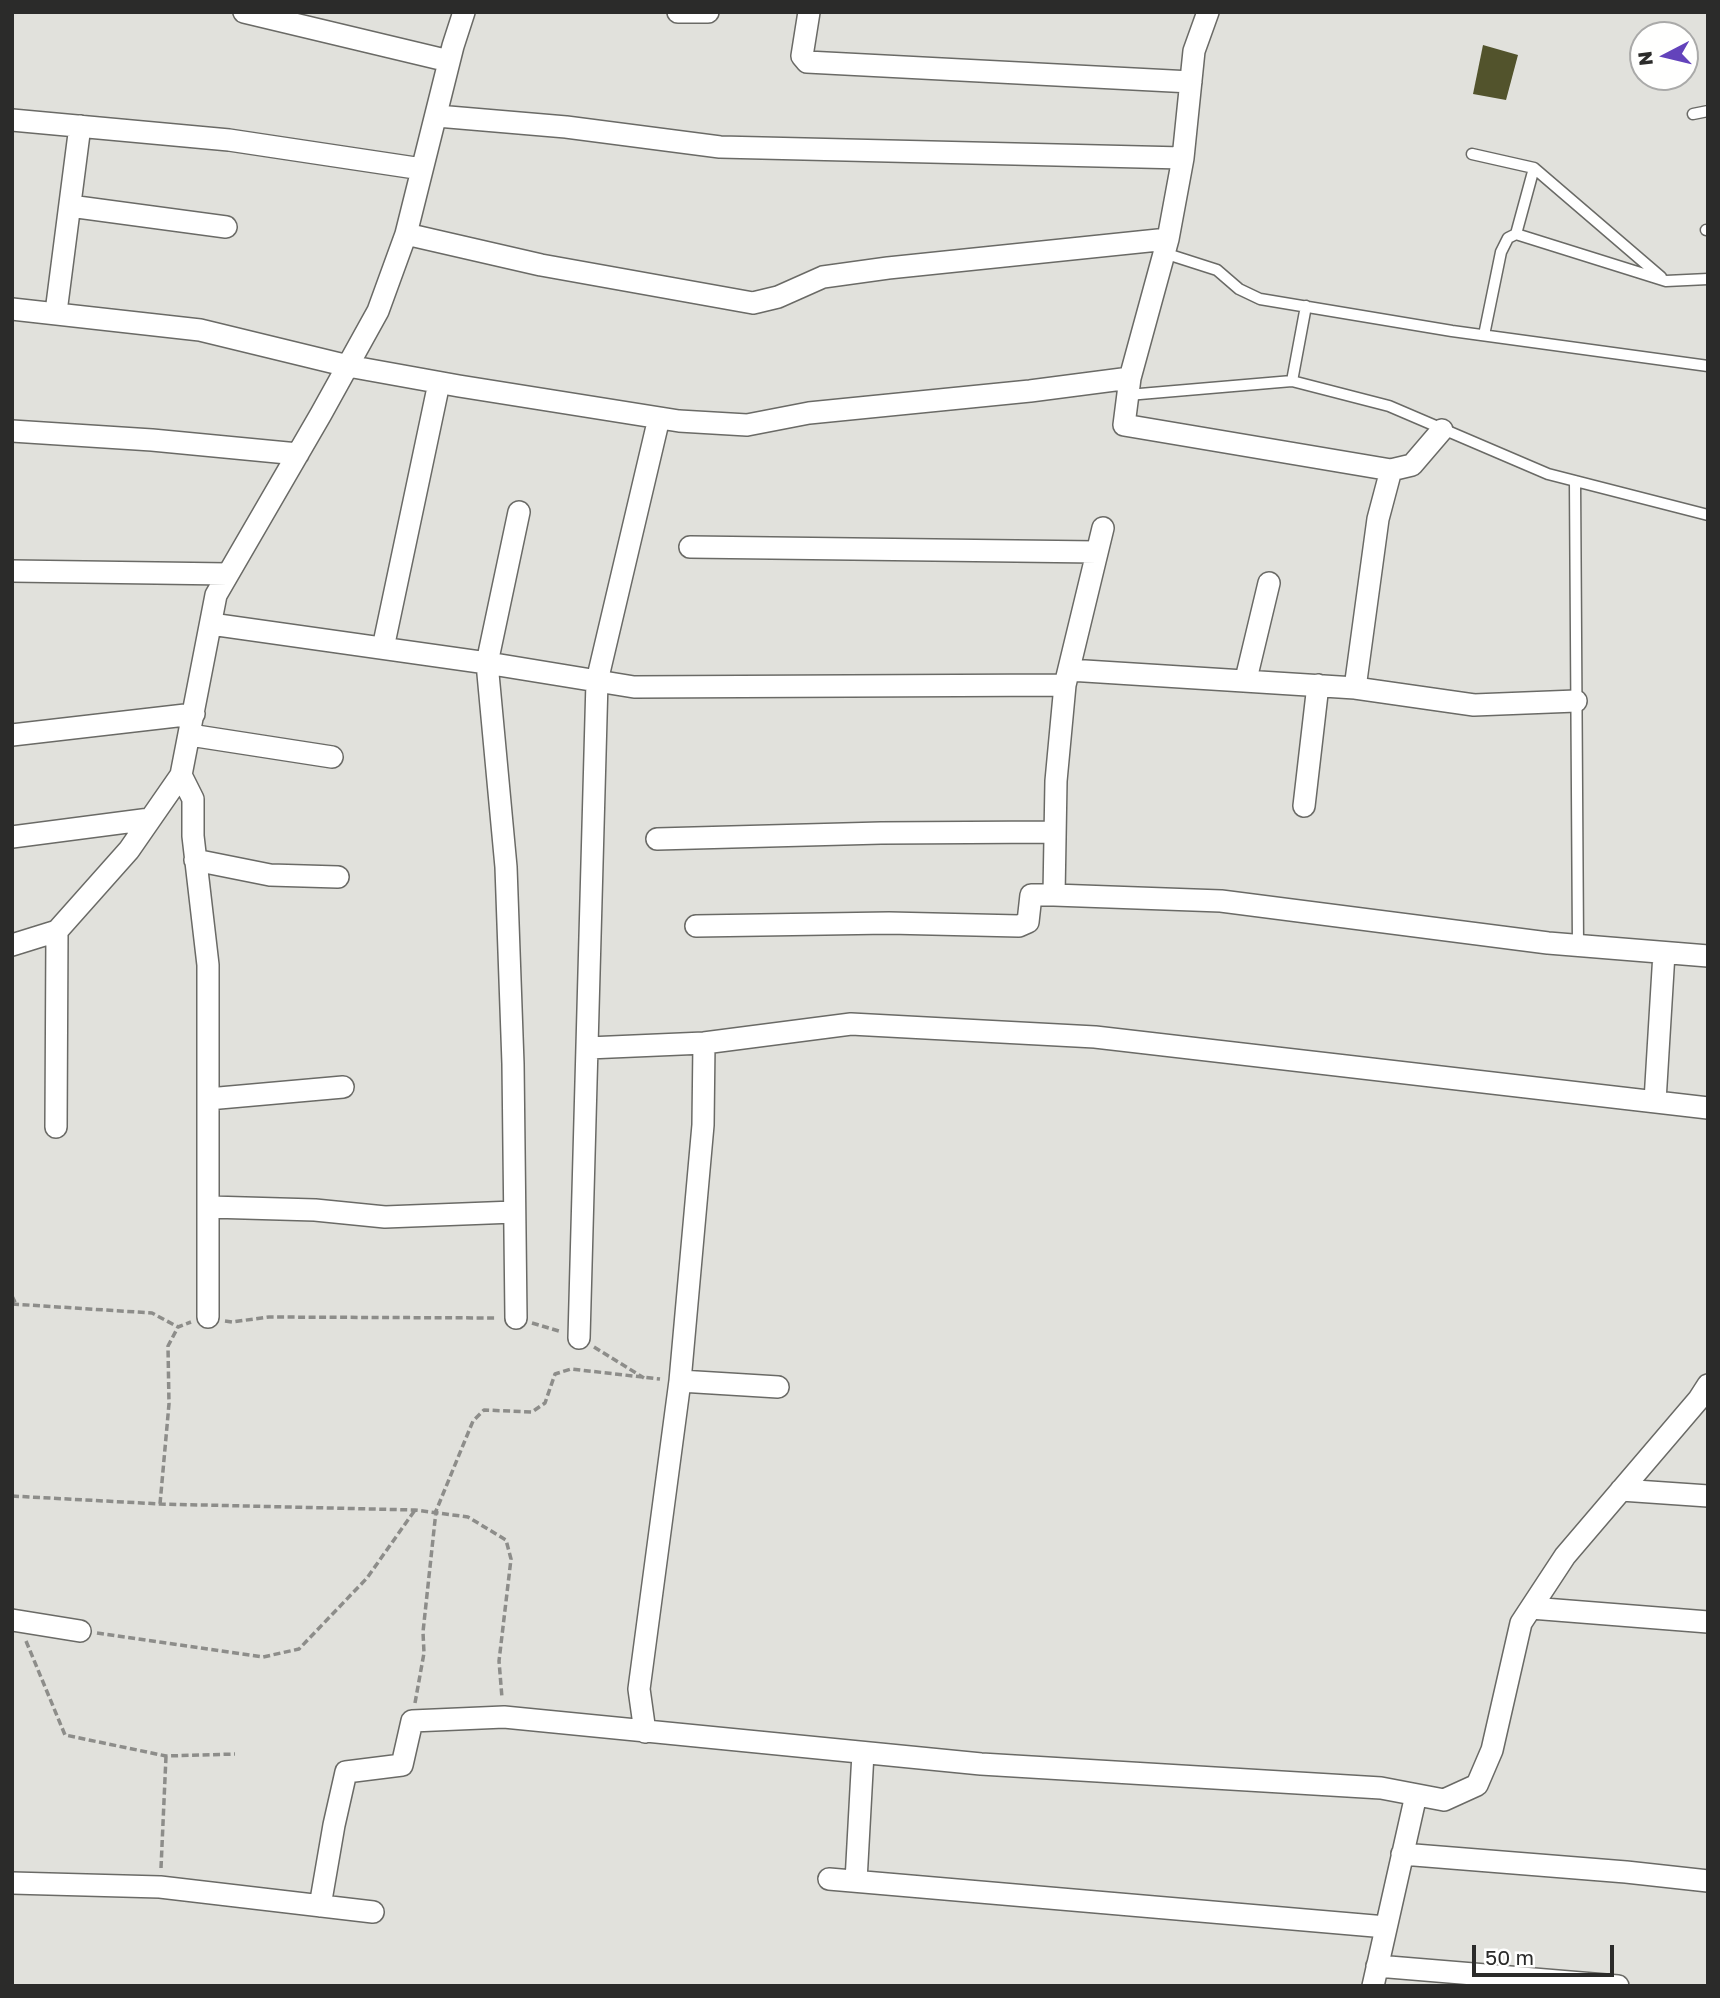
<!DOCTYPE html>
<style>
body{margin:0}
#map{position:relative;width:1720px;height:1998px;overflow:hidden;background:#e1e1dc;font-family:"Golos Text",sans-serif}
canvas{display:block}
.frame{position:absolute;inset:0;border:14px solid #2b2b2a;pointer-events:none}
.north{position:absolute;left:1629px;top:21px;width:70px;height:70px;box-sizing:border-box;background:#fffffe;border:2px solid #aaaaa9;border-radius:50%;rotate:263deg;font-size:19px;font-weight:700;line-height:28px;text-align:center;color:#2b2b2a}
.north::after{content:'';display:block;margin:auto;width:24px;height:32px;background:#6343bb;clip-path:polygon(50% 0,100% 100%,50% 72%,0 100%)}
.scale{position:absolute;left:1472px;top:1945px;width:142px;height:32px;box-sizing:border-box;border:4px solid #2b2b2a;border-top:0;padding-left:9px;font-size:21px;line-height:24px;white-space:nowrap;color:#2b2b2a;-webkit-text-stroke:5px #fffffe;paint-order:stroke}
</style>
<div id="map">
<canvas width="1720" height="1998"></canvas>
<div class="frame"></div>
<div class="north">N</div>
<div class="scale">50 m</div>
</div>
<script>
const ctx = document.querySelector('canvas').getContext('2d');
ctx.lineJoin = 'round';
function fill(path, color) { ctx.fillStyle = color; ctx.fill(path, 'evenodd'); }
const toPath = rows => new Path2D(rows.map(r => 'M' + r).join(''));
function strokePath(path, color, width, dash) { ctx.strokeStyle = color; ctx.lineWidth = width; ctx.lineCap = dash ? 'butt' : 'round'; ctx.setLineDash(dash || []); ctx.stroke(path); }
fill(toPath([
 [1483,45,1518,55,1506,100,1473,94]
]), '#52532c');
const service = toPath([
 [1693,114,1708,111],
 [1472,154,1534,168,1661,277],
 [1706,230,1708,230],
 [1516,234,1534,168],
 [1164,253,1217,270,1239,289,1260,299,1452,331,1708,366],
 [1484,335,1501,252,1508,238,1516,234,1666,281,1708,279],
 [1292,381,1306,306],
 [1128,395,1292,381,1389,406,1548,474,1708,515],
 [1575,481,1578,945]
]);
const minor = toPath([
 [244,12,449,61],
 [678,12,708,12],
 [809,12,802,56,807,62,1191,82],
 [1208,12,1194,51,1183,158,1168,239,1130,378,1124,425,1391,470,1412,465,1442,430],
 [437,116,566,127,720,147,1183,158],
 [12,120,229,140,422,169],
 [70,206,226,227],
 [406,234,541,265,753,303,778,297,823,277,888,268,1168,239],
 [12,309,200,330,348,366,459,386,679,421,747,425,809,413,1030,391,1130,378],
 [56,312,80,126],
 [12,431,152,440,298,454],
 [690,547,1097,552],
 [12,571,228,574],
 [211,624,487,663,634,687,1065,685],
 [383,648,439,383],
 [1069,670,1355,688,1474,705,1576,701],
 [1246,679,1269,583],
 [1355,688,1378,519,1391,470],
 [12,735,194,714],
 [190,735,332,757],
 [181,775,193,799,193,836,208,965,208,1317],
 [1304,806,1318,685],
 [12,837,150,819],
 [657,839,881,833,1055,832],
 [195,860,270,875,338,877],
 [1054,895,1056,781,1065,685,1103,528],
 [696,926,889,923,1019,926,1028,922,1031,895,1054,895,1221,901,1548,943,1708,956],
 [12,945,57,931,129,850,181,775,216,595,321,414,378,311,406,234,453,46,464,12],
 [588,1048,704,1043,851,1024,1095,1037,1708,1108],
 [208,1099,343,1087],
 [1655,1101,1664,953],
 [56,1127,57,931],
 [210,1207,315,1210,385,1217,514,1212],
 [516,1318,513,1064,506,867,487,663,519,512],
 [579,1338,597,681,659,418],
 [680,1381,778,1387],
 [1621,1490,1708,1496],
 [1531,1608,1708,1622],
 [12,1620,80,1631],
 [645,1732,639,1689,680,1381,703,1125,704,1043],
 [1402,1854,1626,1872,1708,1881],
 [829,1879,1386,1927],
 [856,1881,863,1753],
 [12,1883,160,1887,373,1912],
 [320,1906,334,1825,346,1772,402,1765,412,1721,504,1717,981,1764,1381,1788,1444,1800,1477,1785,1492,1750,1521,1623,1565,1556,1699,1399,1708,1385],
 [1377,1966,1618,1986],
 [1373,1986,1416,1795]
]);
strokePath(service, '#6a6a66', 13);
strokePath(minor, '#6a6a66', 24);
strokePath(toPath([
 [12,1296,16,1304],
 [12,1304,152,1313,178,1327,191,1322],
 [225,1321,232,1322,269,1317,497,1318],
 [532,1323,562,1332],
 [594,1347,644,1378],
 [12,1496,160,1504,415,1510,468,1517,506,1540,511,1559,499,1661,502,1698],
 [160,1504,169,1404,168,1346,178,1327],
 [97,1633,263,1657,299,1649,367,1578,415,1510],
 [26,1641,65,1735,166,1756,235,1754],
 [415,1703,424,1653,423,1632,436,1511,473,1421,484,1410,532,1412,545,1403,555,1374,571,1369,660,1379],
 [161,1868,166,1756]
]), '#8d8d8a', 3.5, [7, 3.5]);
strokePath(service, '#fff', 10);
strokePath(minor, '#fff', 21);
</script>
